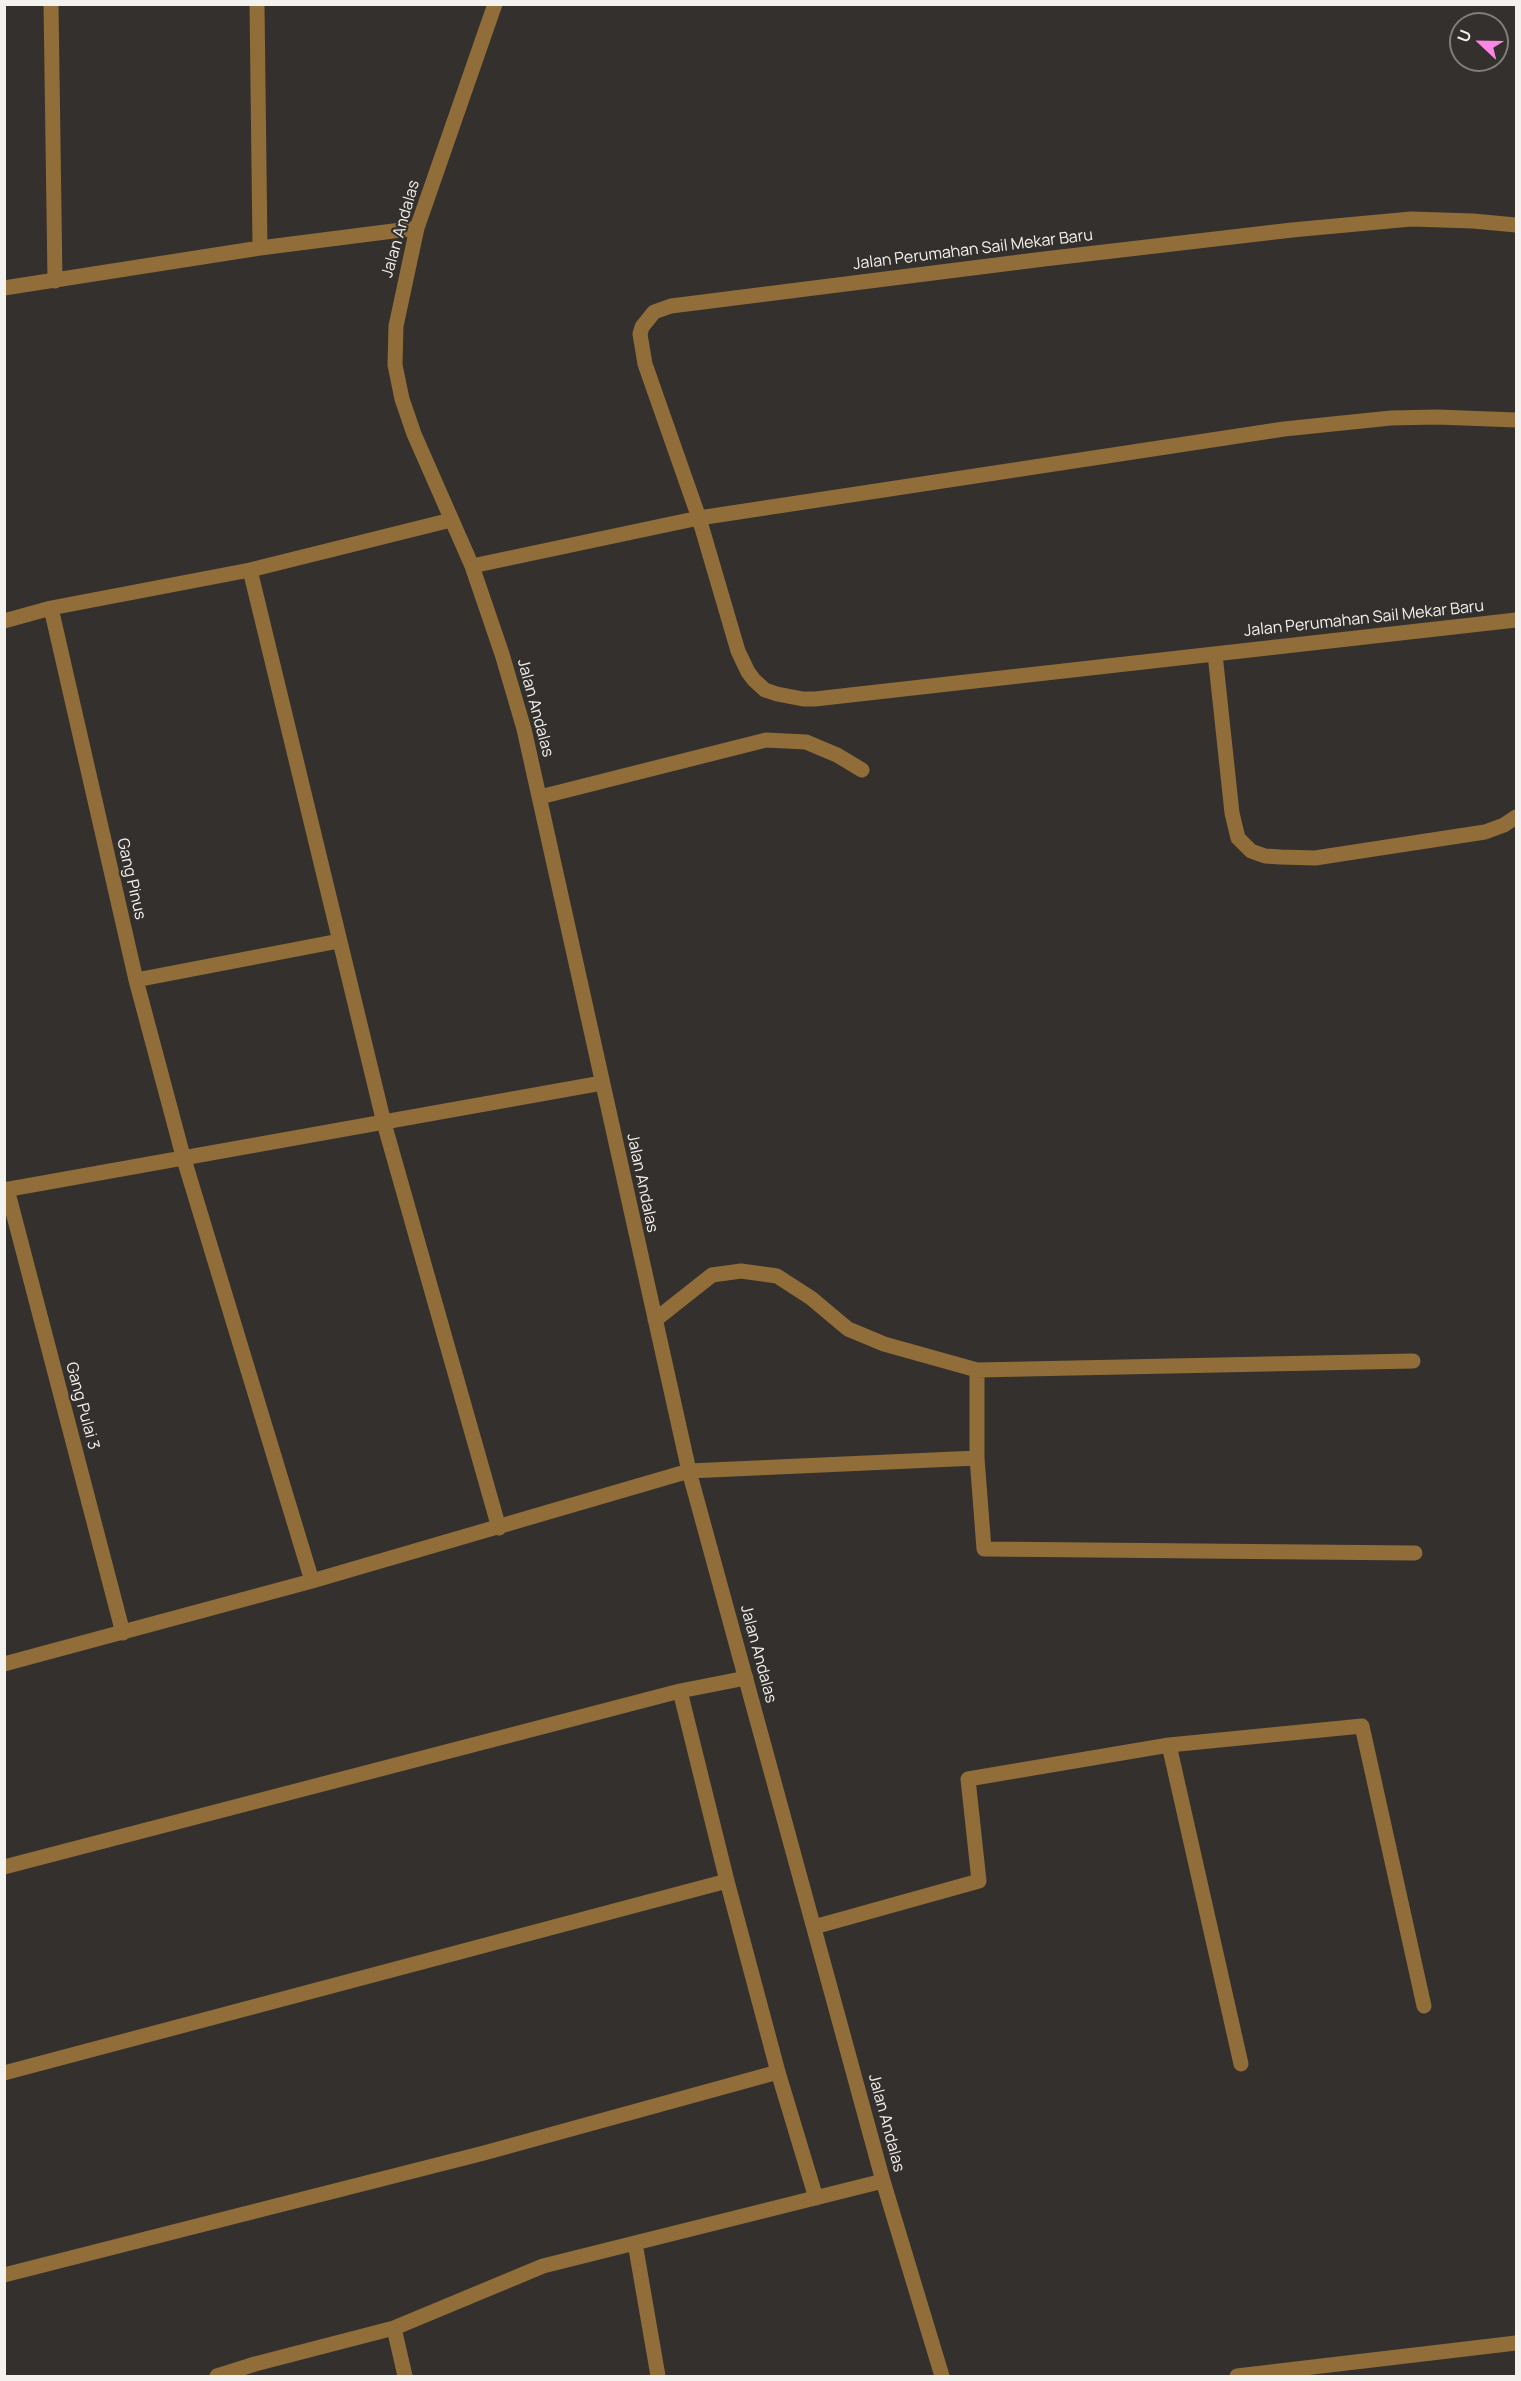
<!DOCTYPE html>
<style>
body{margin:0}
#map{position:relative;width:1521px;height:2381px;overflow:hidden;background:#33302d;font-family:Manrope,sans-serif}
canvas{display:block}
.frame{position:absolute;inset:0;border:6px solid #f4f2ef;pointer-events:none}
.north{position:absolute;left:1449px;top:12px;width:60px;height:60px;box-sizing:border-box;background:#33302d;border:2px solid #807e7b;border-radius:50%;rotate:292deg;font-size:16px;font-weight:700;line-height:24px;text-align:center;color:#f4f2ef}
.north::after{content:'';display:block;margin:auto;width:21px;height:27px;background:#fb87e5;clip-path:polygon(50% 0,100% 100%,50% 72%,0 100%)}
</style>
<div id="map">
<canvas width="1521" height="2381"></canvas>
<div class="frame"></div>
<div class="north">U</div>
</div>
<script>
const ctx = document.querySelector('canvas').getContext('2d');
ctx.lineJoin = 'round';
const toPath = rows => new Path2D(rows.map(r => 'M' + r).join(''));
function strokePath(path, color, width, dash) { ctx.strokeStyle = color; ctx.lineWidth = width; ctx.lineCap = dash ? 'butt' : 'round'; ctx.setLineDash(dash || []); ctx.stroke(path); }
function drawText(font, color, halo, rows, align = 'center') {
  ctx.font = font + ' Manrope,sans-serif'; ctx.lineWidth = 4.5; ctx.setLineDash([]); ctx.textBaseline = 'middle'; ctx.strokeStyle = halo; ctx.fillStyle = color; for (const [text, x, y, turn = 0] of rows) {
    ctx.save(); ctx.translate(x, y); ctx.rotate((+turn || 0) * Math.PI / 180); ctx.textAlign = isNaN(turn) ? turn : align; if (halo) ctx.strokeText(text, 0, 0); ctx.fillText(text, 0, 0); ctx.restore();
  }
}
strokePath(toPath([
 [51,4,55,281],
 [257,4,260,248],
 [495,4,417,228,396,326,395,365,402,399,414,434,472,566,502,654,524,729,689,1471,883,2181,942,2376],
 [1516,225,1473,221,1411,219,1292,230,1044,259,671,306,654,312,642,327,640,334,645,364,699,518,738,651,748,672,754,680,765,690,777,694,803,699,815,699,1516,620],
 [4,288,260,248,417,228],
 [472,566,699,518,1284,429,1391,418,1437,417,1516,420],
 [250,570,384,1123,499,1528],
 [51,608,136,980,183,1156,312,1581],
 [4,621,51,608,250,570,451,520],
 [1215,654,1232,813,1238,838,1251,851,1265,856,1281,857,1315,858,1485,832,1504,825,1516,817],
 [540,797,766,740,806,742,837,755,862,770],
 [136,980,339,941],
 [7,1189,123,1633],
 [4,1190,602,1083],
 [655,1320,712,1275,741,1271,777,1276,811,1298,848,1329,884,1344,977,1370],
 [977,1458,984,1549,1415,1553],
 [4,1664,312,1581,689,1471,977,1458,977,1370,1413,1361],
 [680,1691,746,1678],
 [1169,1745,1362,1726,1424,2006],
 [4,1867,680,1691,727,1881,778,2072],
 [814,1927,979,1881,968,1779,1169,1745,1241,2064],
 [4,2073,727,1881],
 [635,2243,658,2376],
 [4,2275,484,2153,778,2072,816,2198],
 [394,2328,405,2376],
 [217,2376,255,2364,394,2328,543,2266,883,2181],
 [1237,2376,1516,2343]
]), '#906d39', 15);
drawText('16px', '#f4f2ef', '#33302d', [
 ["Jalan Andalas",401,229,-74],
 ["Jalan Perumahan Sail Mekar Baru",973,250,-7],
 ["Jalan Perumahan Sail Mekar Baru",1364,619,-6],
 ["Jalan Andalas",535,708,75],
 ["Gang Pinus",131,879,77],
 ["Jalan Andalas",642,1183,78],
 ["Gang Pulai 3",82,1406,75],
 ["Jalan Andalas",758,1654,75],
 ["Jalan Andalas",886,2123,75]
]);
</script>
